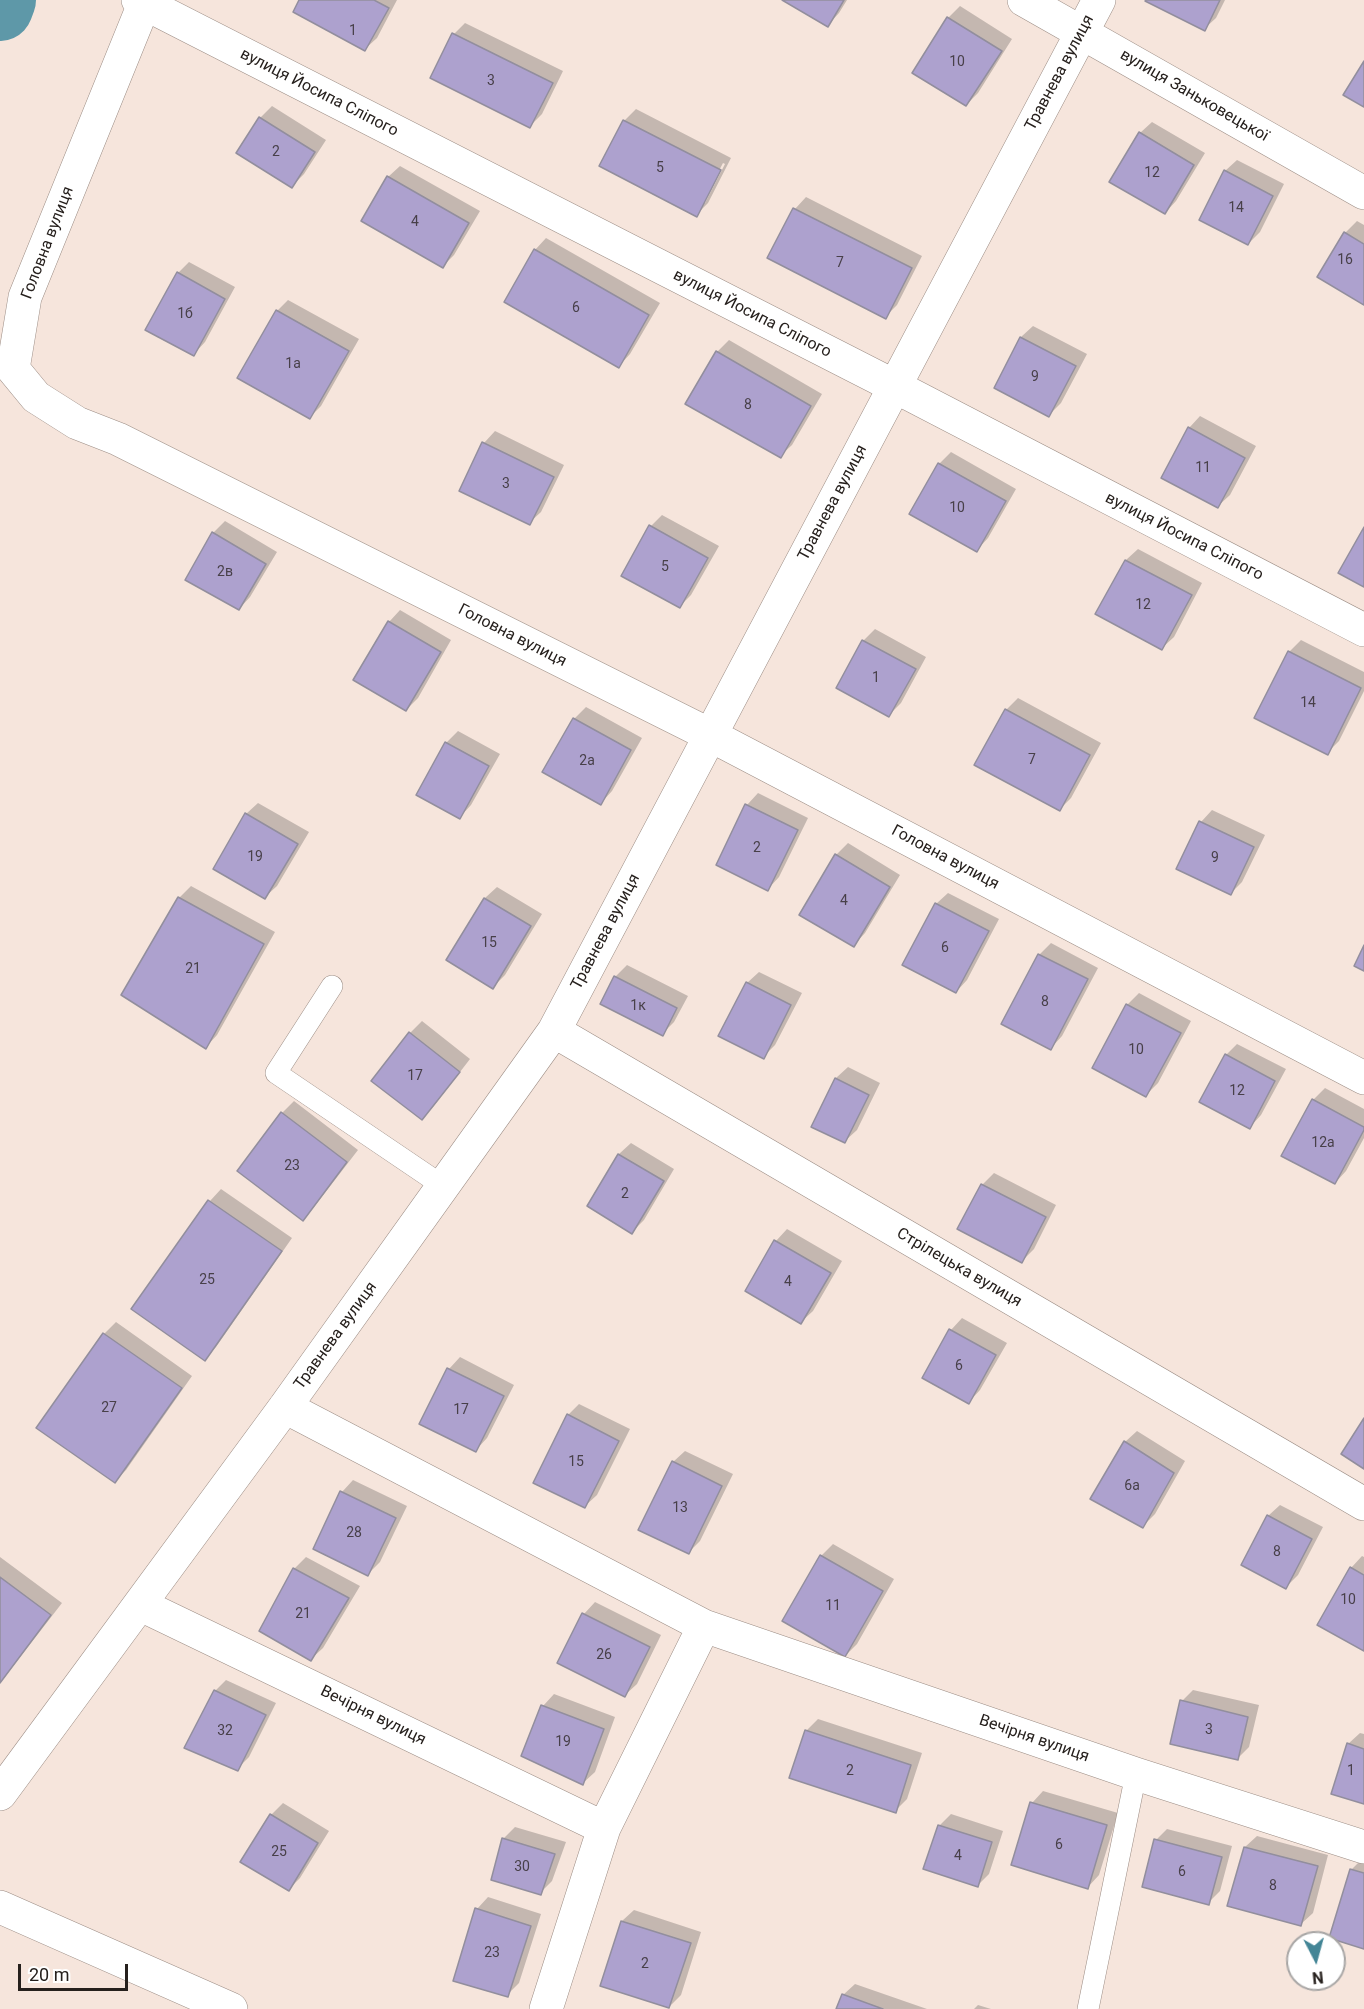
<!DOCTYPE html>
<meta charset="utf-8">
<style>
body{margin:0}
#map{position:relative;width:1364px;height:2009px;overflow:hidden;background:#f6e5dc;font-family:Roboto,sans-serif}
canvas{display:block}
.north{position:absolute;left:1286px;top:1931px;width:60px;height:60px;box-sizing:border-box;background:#fff;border:2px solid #a8a6a5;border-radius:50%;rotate:174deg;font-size:16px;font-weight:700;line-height:24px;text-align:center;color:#26201d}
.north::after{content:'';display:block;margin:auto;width:21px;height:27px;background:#438596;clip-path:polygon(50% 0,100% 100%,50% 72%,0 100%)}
.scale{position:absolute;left:18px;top:1964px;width:110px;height:27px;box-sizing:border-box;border:3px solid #26201d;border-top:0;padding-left:8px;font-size:18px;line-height:21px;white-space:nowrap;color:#26201d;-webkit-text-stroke:4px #fff;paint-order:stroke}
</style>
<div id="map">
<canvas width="1364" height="2009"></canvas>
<div class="north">N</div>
<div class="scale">20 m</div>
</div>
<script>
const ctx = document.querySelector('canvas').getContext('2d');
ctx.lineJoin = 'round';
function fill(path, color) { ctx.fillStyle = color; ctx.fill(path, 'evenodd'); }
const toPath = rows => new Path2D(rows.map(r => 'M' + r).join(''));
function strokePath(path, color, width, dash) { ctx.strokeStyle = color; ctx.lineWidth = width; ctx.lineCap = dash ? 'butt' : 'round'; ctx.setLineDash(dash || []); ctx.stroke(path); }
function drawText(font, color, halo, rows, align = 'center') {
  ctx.font = font + ' Roboto,sans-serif'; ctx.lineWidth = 4.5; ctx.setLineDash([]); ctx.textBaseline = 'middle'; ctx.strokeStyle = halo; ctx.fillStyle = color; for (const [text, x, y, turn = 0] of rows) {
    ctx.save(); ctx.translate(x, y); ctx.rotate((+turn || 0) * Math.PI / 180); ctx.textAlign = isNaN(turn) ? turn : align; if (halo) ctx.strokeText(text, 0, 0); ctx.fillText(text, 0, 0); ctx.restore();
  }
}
fill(toPath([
 [301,0,397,0,377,38,365,49],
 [785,0,847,0,839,13,828,25],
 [1148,0,1225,0,1216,18,1204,29],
 [960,6,1012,39,978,93,966,105,948,18],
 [465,23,563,71,542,114,530,126,454,34],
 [272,106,326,140,304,174,292,186,238,152,260,118],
 [636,109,731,158,708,203,696,215,624,121],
 [723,163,725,164,705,203,702,203],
 [1152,122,1205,153,1176,201,1165,213,1140,133],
 [1237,160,1284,184,1260,232,1248,244,1225,171],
 [400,166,480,211,454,255,443,266,388,177],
 [806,197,922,256,897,305,885,317,769,257,795,209],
 [1357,221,1364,225,1364,303,1319,276,1345,233],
 [546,238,660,303,630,354,619,366,535,250],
 [189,262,235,287,205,342,194,354,178,273],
 [288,300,359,339,321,406,310,417,277,311],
 [1033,326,1087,354,1061,403,1049,415,996,387,1021,337],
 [729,340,822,394,792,445,780,456,688,404,717,352],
 [1200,416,1256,446,1230,495,1218,506,1189,428],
 [495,431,564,465,541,512,529,523,484,443],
 [951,452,1016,489,988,538,977,550,939,464],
 [662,515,719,546,691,595,680,606,651,526],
 [225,521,277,552,250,597,239,609,213,533],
 [1138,549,1202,583,1174,637,1162,648,1097,613,1126,560],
 [400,610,451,640,418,698,406,710,389,622],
 [875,629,926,657,901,703,889,715,838,687,863,641],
 [1301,640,1364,672,1364,691,1339,741,1327,753,1289,652],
 [1018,698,1101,743,1071,798,1059,810,1006,710],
 [586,707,642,738,612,791,601,803,574,719],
 [458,731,500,754,471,805,460,817,418,795,447,742],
 [758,793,808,818,779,877,768,889,747,805],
 [258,803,309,832,277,886,265,897,246,814],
 [1212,810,1265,835,1242,882,1230,894,1201,822],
 [848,843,900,875,865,933,854,945,836,855],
 [191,886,275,932,217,1035,206,1047,179,898],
 [497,887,542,914,505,975,493,987,448,960,485,898],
 [948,893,999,919,967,980,956,992,936,904],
 [1051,943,1098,968,1062,1036,1051,1048,1039,955],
 [627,965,688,996,674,1022,662,1034,615,977],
 [759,972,802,993,775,1045,763,1057,747,983],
 [1139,993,1191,1021,1158,1083,1146,1095,1094,1067,1127,1005],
 [422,1021,470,1059,433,1107,422,1118,373,1080,410,1033],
 [1237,1044,1286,1069,1261,1115,1250,1127,1226,1055],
 [848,1067,880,1083,857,1130,845,1141,813,1126,836,1078],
 [1325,1088,1364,1109,1364,1138,1346,1171,1335,1183,1313,1100],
 [294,1101,358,1150,314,1207,303,1219,282,1113],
 [631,1143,674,1169,644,1220,632,1232,589,1206,619,1154],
 [994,1173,1056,1205,1034,1249,1022,1261,959,1228,982,1185],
 [221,1189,292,1238,216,1347,204,1359,133,1309,210,1201],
 [787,1229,842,1261,813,1311,801,1322,747,1291,776,1241],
 [962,1318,1007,1343,980,1390,969,1402,924,1377,951,1330],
 [116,1322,192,1376,126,1470,115,1481,104,1334],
 [460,1357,514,1385,487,1438,476,1450,449,1369],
 [579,1404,630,1429,597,1495,585,1506,568,1415],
 [1137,1431,1185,1461,1155,1514,1143,1526,1125,1442],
 [685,1451,733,1474,700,1541,689,1552,673,1462],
 [353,1480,407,1506,380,1562,368,1574,342,1492],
 [1280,1505,1323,1527,1298,1575,1286,1587,1268,1516],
 [833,1544,894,1579,857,1644,845,1656,821,1556],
 [1362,1556,1364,1557,1364,1649,1351,1568],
 [0,1557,62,1603,0,1683],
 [306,1557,360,1586,323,1648,311,1659,294,1569],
 [595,1602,661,1635,637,1684,625,1695,584,1614],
 [226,1680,276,1703,249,1757,237,1769,215,1691],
 [1193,1690,1259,1705,1249,1747,1237,1759,1182,1701],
 [554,1694,615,1717,595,1772,583,1783,543,1706],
 [818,1719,922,1753,907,1799,895,1811,806,1731],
 [1360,1733,1364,1734,1364,1803,1348,1744],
 [1043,1791,1118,1813,1099,1875,1088,1887,1032,1803],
 [283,1803,329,1831,300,1878,289,1889,271,1815],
 [951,1814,1003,1831,989,1874,977,1886,939,1826],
 [515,1827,566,1842,552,1881,540,1893,503,1839],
 [1167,1829,1232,1846,1220,1891,1208,1903,1156,1840],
 [1257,1836,1328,1855,1313,1913,1301,1924,1245,1847],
 [1363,1858,1364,1858,1364,1947,1351,1870],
 [488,1897,541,1914,519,1983,507,1995,455,1980,477,1909],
 [634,1910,701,1932,681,1995,669,2007,602,1985,622,1921],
 [855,1984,927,2009,838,2009,843,1995],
 [978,2005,991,2009,974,2009]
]), '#0003');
strokePath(toPath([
 [0,8,3,0]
]), '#5e98a8', 66);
const building = toPath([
 [299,0,374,0,389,8,365,51,293,12,299,0],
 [782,0,844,0,828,27,782,0],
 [1146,0,1220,0,1205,31,1145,1,1146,0],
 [947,17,1002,51,966,106,912,73,947,17],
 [452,33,553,83,530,128,430,78,452,33],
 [1364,61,1364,107,1343,95,1364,61],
 [259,117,315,152,292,188,236,153,259,117],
 [623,120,721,170,697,217,599,166,623,120],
 [1139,132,1194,165,1165,214,1109,182,1139,132],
 [1224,170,1273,196,1248,245,1199,220,1224,170],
 [387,176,469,223,443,268,361,221,387,176],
 [793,208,912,268,886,319,767,258,793,208],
 [1344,232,1364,244,1364,305,1317,277,1344,232],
 [534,249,649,315,619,368,504,302,534,249],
 [177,272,225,299,194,356,145,330,177,272],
 [276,310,349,351,310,419,237,378,276,310],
 [1020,337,1076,366,1049,417,994,388,1020,337],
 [716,351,811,406,781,458,685,404,716,351],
 [1188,427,1245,458,1218,508,1161,478,1188,427],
 [482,442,554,477,530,525,459,491,482,442],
 [938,463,1006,501,977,552,909,514,938,463],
 [649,525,708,558,680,608,621,576,649,525],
 [1364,527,1364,587,1338,573,1364,527],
 [212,532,266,564,239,610,185,580,212,532],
 [1125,560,1192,595,1162,650,1095,614,1125,560],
 [388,621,441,652,406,711,353,680,388,621],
 [862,640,916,669,889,717,836,688,862,640],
 [1288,651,1361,688,1328,755,1254,718,1288,651],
 [1005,709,1090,755,1060,811,974,765,1005,709],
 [573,718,631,750,601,805,542,772,573,718],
 [445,742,489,766,460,819,416,795,445,742],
 [745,804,798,830,768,891,716,865,745,804],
 [245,813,298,844,265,899,213,869,245,813],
 [1199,821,1254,847,1231,895,1176,869,1199,821],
 [835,854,890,887,854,947,799,915,835,854],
 [178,897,264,944,206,1049,121,995,178,897],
 [484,898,531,926,493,989,446,960,484,898],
 [935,903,989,931,956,993,902,965,935,903],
 [1364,945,1364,971,1354,966,1364,945],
 [1038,954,1088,979,1051,1050,1001,1024,1038,954],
 [614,976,677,1008,663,1036,600,1004,614,976],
 [746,982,791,1005,764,1059,718,1036,746,982],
 [1126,1004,1181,1033,1146,1097,1092,1068,1126,1004],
 [409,1032,460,1072,422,1120,371,1081,409,1032],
 [1225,1054,1275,1081,1250,1129,1199,1102,1225,1054],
 [835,1078,869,1095,845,1143,811,1127,835,1078],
 [1312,1099,1364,1127,1364,1130,1335,1184,1281,1156,1312,1099],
 [281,1112,347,1162,303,1221,237,1171,281,1112],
 [618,1154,664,1181,632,1234,587,1206,618,1154],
 [981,1184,1046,1217,1022,1263,957,1229,981,1184],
 [208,1200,282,1251,205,1361,131,1309,208,1200],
 [774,1240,831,1273,801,1324,745,1291,774,1240],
 [949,1329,996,1355,969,1404,922,1378,949,1329],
 [103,1333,182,1388,115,1483,36,1428,103,1333],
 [447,1368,504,1396,476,1452,419,1424,447,1368],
 [567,1414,619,1441,585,1508,533,1483,567,1414],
 [1364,1418,1364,1469,1341,1454,1364,1418],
 [1124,1441,1174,1473,1143,1528,1090,1499,1124,1441],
 [672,1461,722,1486,689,1554,638,1530,672,1461],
 [340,1491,396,1518,368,1576,313,1549,340,1491],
 [1267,1515,1312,1539,1286,1589,1241,1565,1267,1515],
 [820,1555,883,1591,845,1657,782,1621,820,1555],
 [1350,1567,1364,1575,1364,1651,1317,1625,1350,1567],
 [293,1568,349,1598,311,1661,259,1631,293,1568],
 [0,1577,51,1615,0,1683,0,1577],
 [582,1613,650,1647,625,1697,557,1663,582,1613],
 [214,1690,266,1715,238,1771,184,1748,214,1690],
 [1180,1700,1248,1717,1238,1760,1170,1744,1180,1700],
 [541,1705,604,1729,583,1785,521,1756,541,1705],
 [805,1730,911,1765,896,1813,789,1778,805,1730],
 [1347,1743,1364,1749,1364,1804,1331,1794,1347,1743],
 [1030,1802,1107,1825,1088,1889,1011,1865,1030,1802],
 [270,1814,318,1843,289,1891,240,1862,270,1814],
 [938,1825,992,1842,978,1887,923,1869,938,1825],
 [502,1838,555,1854,541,1895,491,1880,502,1838],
 [1154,1839,1222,1857,1209,1905,1142,1887,1154,1839],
 [1244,1847,1318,1866,1301,1926,1227,1906,1244,1847],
 [1350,1869,1364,1873,1364,1949,1329,1938,1350,1869],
 [475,1908,531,1926,508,1997,453,1981,475,1908],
 [621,1921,691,1943,669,2008,600,1986,621,1921],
 [842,1994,883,2009,836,2009,842,1994]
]);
fill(building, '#ada1ce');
strokePath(building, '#928e9d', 1.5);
const service = toPath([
 [332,986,276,1073,443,1186],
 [1088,2009,1136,1774]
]);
const minor = toPath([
 [138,0,896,387,1364,630],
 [1024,0,1364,193],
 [144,4,25,297,13,369,36,397,77,423,118,439,710,735,1364,1078],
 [554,1031,1364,1504],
 [285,1407,704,1626,1136,1774,1364,1847],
 [141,1605,604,1828],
 [0,1794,285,1407,554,1031,1099,0],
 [0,1907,231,2009],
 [546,2009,604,1828,704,1626]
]);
strokePath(service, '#9c8d85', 22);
strokePath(minor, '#9c8d85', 34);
strokePath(service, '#fff', 21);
strokePath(minor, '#fff', 33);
drawText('14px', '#484049', null, [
 ["1",353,31],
 ["10",957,62],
 ["3",491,81],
 ["2",276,152],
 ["5",660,168],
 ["12",1152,173],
 ["14",1236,208],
 ["4",415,222],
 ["16",1345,260],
 ["7",840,263],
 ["6",576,308],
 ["1б",185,314],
 ["1а",293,364],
 ["9",1035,377],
 ["8",748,405],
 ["11",1203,468],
 ["3",506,484],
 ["10",957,508],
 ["5",665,567],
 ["2в",225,572],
 ["12",1143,605],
 ["1",876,678],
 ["14",1308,703],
 ["7",1032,760],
 ["2а",587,761],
 ["2",757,848],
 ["19",255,857],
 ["9",1215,858],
 ["4",844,901],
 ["15",489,943],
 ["6",945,948],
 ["21",193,969],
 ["8",1045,1002],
 ["1к",638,1006],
 ["10",1136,1050],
 ["17",415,1076],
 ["12",1237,1091],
 ["12а",1323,1143],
 ["23",292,1166],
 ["2",625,1194],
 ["25",207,1280],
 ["4",788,1282],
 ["6",959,1366],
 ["27",109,1408],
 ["17",461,1410],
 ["15",576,1462],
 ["6а",1132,1486],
 ["13",680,1508],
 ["28",354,1533],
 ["8",1277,1552],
 ["10",1348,1600],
 ["11",833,1606],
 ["21",303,1614],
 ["26",604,1655],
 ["3",1209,1730],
 ["32",225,1731],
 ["19",563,1742],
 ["2",850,1771],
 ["1",1351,1771],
 ["6",1059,1845],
 ["25",279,1852],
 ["4",958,1856],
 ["30",522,1867],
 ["6",1182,1872],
 ["8",1273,1886],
 ["23",492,1953],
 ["2",645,1964]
]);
drawText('16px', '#26201d', '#fff', [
 ["Травнева вулиця",1060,73,-62],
 ["вулиця Йосипа Сліпого",319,93,27],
 ["вулиця Заньковецької",1194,96,30],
 ["Головна вулиця",48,243,-69],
 ["вулиця Йосипа Сліпого",752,314,27],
 ["Травнева вулиця",833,503,-62],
 ["вулиця Йосипа Сліпого",1184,537,27],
 ["Головна вулиця",512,636,27],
 ["Головна вулиця",945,858,28],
 ["Травнева вулиця",606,932,-62],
 ["Стрілецька вулиця",959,1268,30],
 ["Травнева вулиця",336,1336,-54],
 ["Вечірня вулиця",373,1716,26],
 ["Вечірня вулиця",1034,1739,19]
]);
</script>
